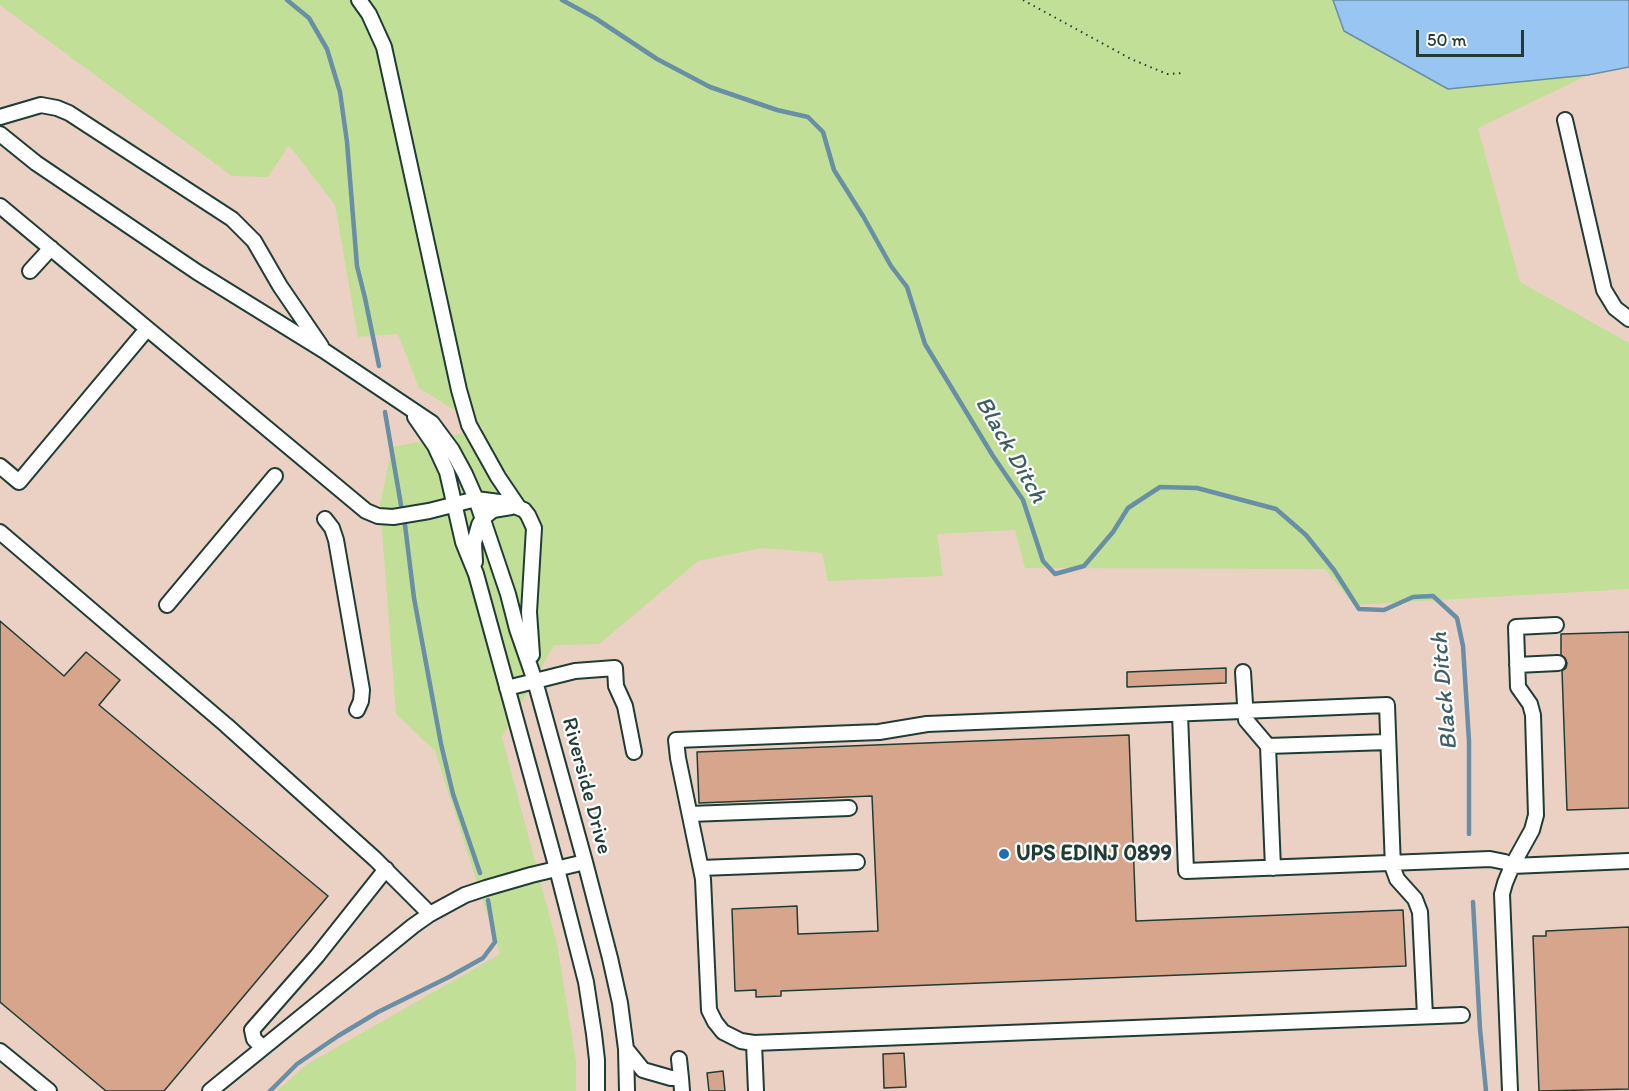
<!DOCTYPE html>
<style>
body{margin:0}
#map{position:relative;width:1629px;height:1091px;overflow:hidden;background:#f3e4dc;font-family:Itim,sans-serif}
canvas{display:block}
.scale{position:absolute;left:1416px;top:30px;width:108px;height:27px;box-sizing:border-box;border:3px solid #1f3d34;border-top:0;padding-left:8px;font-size:18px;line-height:21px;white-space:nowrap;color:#1f3d34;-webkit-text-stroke:4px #fff;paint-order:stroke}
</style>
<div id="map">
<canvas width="1629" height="1091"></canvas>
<div class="scale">50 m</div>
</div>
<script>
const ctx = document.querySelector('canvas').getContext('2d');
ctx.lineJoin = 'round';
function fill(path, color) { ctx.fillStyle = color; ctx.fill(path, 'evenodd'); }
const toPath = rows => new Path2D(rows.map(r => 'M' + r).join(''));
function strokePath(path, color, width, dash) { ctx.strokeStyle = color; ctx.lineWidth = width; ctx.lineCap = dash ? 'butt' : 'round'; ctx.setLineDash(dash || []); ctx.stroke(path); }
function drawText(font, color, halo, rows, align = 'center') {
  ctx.font = font + ' Itim,sans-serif'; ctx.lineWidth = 4.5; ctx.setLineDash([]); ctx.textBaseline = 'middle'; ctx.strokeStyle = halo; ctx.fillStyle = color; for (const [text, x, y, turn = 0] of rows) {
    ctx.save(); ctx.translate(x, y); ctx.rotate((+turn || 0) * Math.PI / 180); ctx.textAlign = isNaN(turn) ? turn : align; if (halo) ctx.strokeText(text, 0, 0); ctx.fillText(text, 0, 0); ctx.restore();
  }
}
fill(toPath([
 [0,0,1629,0,1629,1091,0,1091]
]), '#ebd1c4');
fill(toPath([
 [0,0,1333,0,1344,31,1448,89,1588,75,1478,128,1520,282,1629,343,1629,589,1354,605,1325,569,1025,568,1015,530,937,534,943,576,828,581,822,553,762,548,698,561,599,644,554,645,502,737,557,944,576,1061,576,1091,277,1091,306,1065,500,954,435,751,396,714,380,505,392,447,485,429,419,388,398,334,358,337,335,205,289,145,268,177,232,176,0,5]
]), '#c1df97');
const water = toPath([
 [1333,0,1629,0,1629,67,1588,75,1448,89,1344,31,1333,0]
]);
fill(water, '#99c5f2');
strokePath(water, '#688fa6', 1.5);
strokePath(toPath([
 [287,0,309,18,327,49,340,92,347,142,357,266,365,298,379,366],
 [562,0,595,18,657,59,710,87,777,110,808,117,823,132,834,170,863,216,891,266,907,287,925,344,993,456,1023,500,1043,561,1055,574,1084,566,1113,532,1128,508,1160,487,1197,488,1276,509,1306,535,1334,570,1359,609,1384,610,1413,597,1433,596,1457,618,1463,646,1469,741,1469,834],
 [385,412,401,505],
 [405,525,414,598,441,744,453,794,480,873],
 [1473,902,1480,1029,1486,1091],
 [270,1091,297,1064,338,1036,378,1012,449,977,483,958,495,942,488,900]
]), '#688fa6', 4.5);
const building = toPath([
 [0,621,64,676,86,652,120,680,99,705,328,896,164,1091,106,1091,0,1002,0,621],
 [1629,632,1629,808,1567,810,1562,671,1566,668,1567,663,1565,658,1561,655,1561,634,1629,632],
 [1226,668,1226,683,1127,687,1127,672,1226,668],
 [1129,735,1136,921,1403,910,1406,966,781,991,781,996,756,997,756,990,735,991,732,909,797,906,798,934,878,931,872,796,699,803,697,752,1129,735],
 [1629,927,1629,1089,1539,1091,1533,936,1546,936,1546,931,1629,927],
 [904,1053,906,1087,884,1088,883,1054,904,1053],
 [723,1071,725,1091,709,1091,707,1073,723,1071]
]);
fill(building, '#d7a48c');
strokePath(building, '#1f3d34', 1.5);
const minor = toPath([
 [359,0,369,14,384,47,459,390,469,425,498,477,519,508],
 [0,117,41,105,57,108,69,113,232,219,254,241,280,286,321,346],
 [1565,120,1604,290,1615,308,1629,319],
 [0,134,36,163,197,272,323,350,432,423,452,450,465,474,476,499,508,594,517,629,535,681,585,862,610,958,620,1003,626,1049,627,1091],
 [0,206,366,511,378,516,393,517,429,511,476,499,507,503,524,510,528,515,534,528,529,612,532,655],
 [30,271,51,248],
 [415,417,435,446,447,472,463,542,476,574,557,869,586,982,594,1034,597,1060,597,1091],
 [0,466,19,482,147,329],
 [325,519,332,528,336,540,362,690,361,701,357,710],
 [0,532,226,725,375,859,430,914],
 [475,562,474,543,479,525,483,518,493,510,511,507],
 [167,605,275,476],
 [1517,665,1558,663],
 [1243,672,1246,720,1268,746,1273,868],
 [507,688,575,671,615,668,616,686,625,706,634,752],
 [1180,714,1186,871,1490,859,1505,862,1512,866,1629,861],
 [1268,746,1388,742],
 [690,814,849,808],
 [701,868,857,862],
 [1425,1016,1420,912,1415,899,1397,879,1393,868,1387,705,927,724,879,732,676,740,678,758,703,879,709,1010,715,1022,723,1032,741,1041,754,1043,1462,1015],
 [754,1043,756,1091],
 [262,1047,254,1039,252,1030,317,956,386,869],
 [626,1049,643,1070,671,1078,681,1078,682,1091],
 [0,1051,49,1091],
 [679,1059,681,1078],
 [210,1091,413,926,430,914,465,895,486,888,531,875,585,862],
 [1510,1091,1502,894,1505,883,1512,866,1532,830,1536,815,1533,715,1530,704,1518,687,1516,627,1556,625]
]);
strokePath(minor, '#1f3d34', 18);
strokePath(toPath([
 [1023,0,1131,59,1167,74,1183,73]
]), '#1f3d34', 2, [1.5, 4.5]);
strokePath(minor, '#fff', 14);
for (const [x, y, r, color] of [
 [1004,854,6,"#1f6fb2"]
]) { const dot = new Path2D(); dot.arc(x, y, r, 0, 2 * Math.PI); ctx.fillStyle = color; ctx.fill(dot); strokePath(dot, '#fff', 2); }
drawText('22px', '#1f3d34', '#fff', [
 ["Riverside Drive",586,786,75]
]);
drawText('bold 22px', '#1f3d34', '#fff', [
 ["UPS EDINJ 0899",1016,854]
], 'left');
drawText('italic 24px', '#3e5f64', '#fff', [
 ["Black Ditch",1010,450,60],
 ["Black Ditch",1445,691,-95]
]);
</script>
